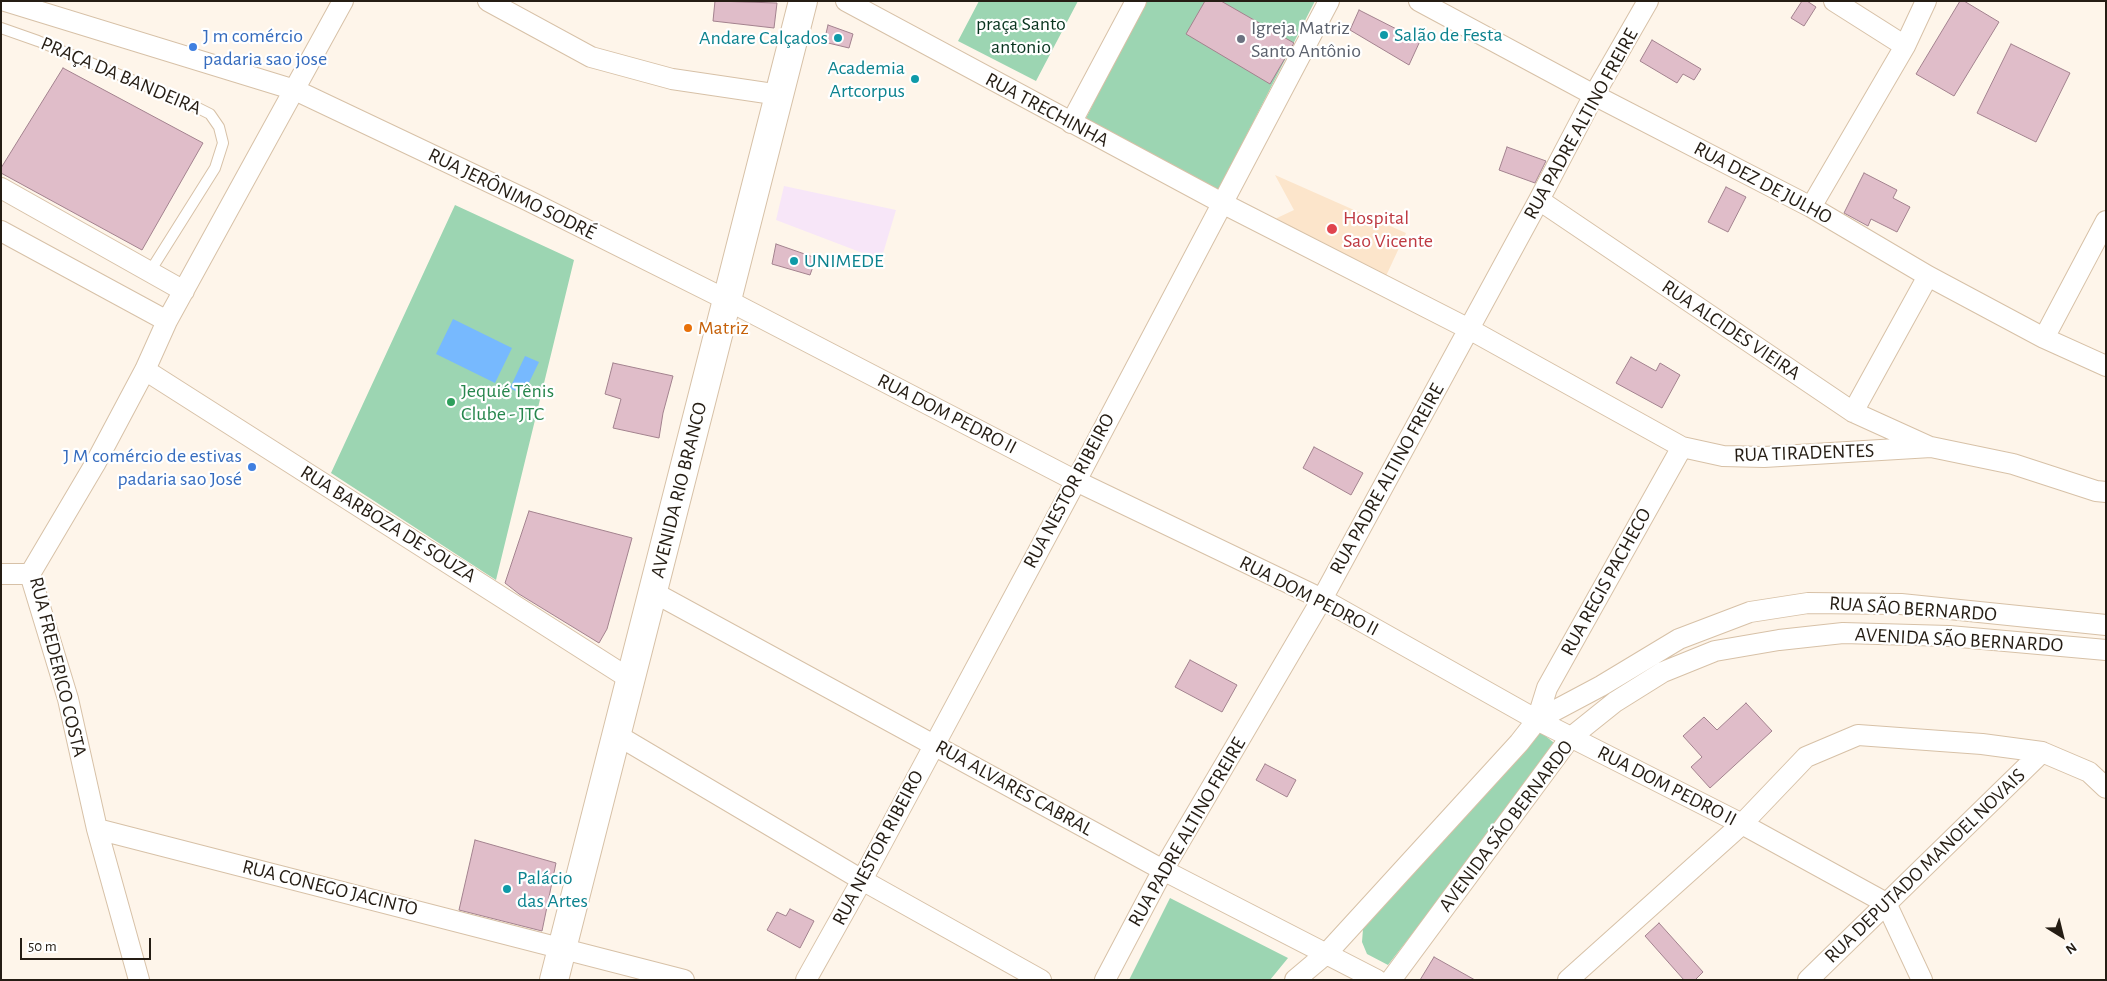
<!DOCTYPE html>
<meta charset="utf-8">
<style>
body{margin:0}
#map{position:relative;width:2107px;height:981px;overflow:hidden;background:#fef5ea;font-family:"Alegreya Sans",sans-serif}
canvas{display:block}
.frame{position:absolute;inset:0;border:2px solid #251d14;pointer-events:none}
.north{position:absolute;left:2037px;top:911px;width:50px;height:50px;-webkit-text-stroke:4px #fff;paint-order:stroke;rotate:144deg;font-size:14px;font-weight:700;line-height:20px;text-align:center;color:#251d14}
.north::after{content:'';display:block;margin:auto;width:18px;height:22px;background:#251d14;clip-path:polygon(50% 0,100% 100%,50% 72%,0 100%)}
.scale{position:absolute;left:20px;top:938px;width:131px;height:22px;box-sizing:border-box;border:2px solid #251d14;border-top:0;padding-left:6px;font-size:15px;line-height:18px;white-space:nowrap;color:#251d14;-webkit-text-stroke:4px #fff;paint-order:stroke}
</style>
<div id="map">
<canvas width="2107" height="981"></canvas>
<div class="frame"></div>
<div class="north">N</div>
<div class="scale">50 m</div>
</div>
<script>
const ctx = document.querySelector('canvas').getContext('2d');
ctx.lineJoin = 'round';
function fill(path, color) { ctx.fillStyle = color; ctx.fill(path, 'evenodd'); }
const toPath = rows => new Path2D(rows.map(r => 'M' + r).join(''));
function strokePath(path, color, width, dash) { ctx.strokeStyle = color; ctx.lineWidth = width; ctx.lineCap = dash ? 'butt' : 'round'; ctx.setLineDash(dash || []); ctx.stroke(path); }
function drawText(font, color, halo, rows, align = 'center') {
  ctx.font = font + ' "Alegreya Sans",sans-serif'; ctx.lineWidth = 4.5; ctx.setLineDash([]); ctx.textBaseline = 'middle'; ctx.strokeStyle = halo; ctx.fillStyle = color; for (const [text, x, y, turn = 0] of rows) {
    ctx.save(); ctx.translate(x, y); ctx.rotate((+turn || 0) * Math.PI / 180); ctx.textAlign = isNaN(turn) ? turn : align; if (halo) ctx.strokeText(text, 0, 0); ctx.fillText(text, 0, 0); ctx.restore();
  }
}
fill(toPath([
 [784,186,896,210,881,260,776,220]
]), '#f7e6f8');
fill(toPath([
 [1275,175,1406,233,1379,291,1262,225,1294,210]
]), '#fce5cb');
fill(toPath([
 [979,1,1078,1,1036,81,958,41],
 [1145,1,1315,1,1216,195,1082,126],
 [455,205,574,260,496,580,331,473],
 [1538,730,1558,746,1388,965,1367,954,1362,942,1363,929],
 [1170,898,1288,958,1270,980,1129,980]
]), '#9cd5b2');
fill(toPath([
 [453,319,512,348,495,383,436,354],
 [525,356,539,362,523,395,510,388]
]), '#77b9fe');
const building = toPath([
 [715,1,777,3,774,28,713,21,715,1],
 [1205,1,1221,1,1294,43,1270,84,1186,34,1205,1],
 [1802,1,1807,1,1816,7,1804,26,1791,18,1802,1],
 [1960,1,1964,1,1999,22,1954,96,1916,74,1960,1],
 [1359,10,1420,41,1409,65,1350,30,1359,10],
 [828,25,853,34,849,48,824,42,828,25],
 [1652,40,1701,69,1694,80,1683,74,1677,83,1640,61,1652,40],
 [2011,44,2070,73,2036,142,1977,113,2011,44],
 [63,68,203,143,142,250,1,173,1,168,63,68],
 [1507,147,1546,161,1535,183,1499,170,1507,147],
 [1864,173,1897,190,1893,198,1910,207,1897,232,1871,219,1868,226,1844,213,1864,173],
 [1726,187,1746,197,1728,232,1708,222,1726,187],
 [776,244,816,258,810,275,772,264,776,244],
 [1631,357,1656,371,1660,363,1680,375,1662,408,1616,383,1631,357],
 [613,363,673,376,663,413,659,438,613,428,621,399,605,394,613,363],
 [1314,447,1363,473,1351,495,1303,468,1314,447],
 [529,511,632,538,607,629,599,643,519,594,505,583,529,511],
 [1190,660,1237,685,1222,712,1175,687,1190,660],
 [1746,703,1772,731,1710,788,1691,767,1702,757,1683,736,1704,717,1717,730,1746,703],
 [1265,764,1296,780,1287,797,1256,780,1265,764],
 [475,840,556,863,542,931,459,910,475,840],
 [790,909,814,921,800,948,767,930,777,912,786,916,790,909],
 [1659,923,1703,972,1695,980,1684,980,1645,936,1659,923],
 [1434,957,1475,980,1420,980,1434,957]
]);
fill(building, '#e0bdc9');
strokePath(building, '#a3828e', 1);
const lane = toPath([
 [1,28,38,41,192,105,210,114,219,127,223,143,215,168,149,273]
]);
const street = toPath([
 [5,1,295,90,527,200,727,300,1076,481,1322,599,1537,720,1742,824,1886,903,1922,980],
 [488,1,591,57,672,79,780,95],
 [846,1,1222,203,1469,329,1682,447,1723,456,1764,457,1931,447,2013,464,2096,491,2106,492],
 [1419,1,1594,95,1811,207,1928,276,2044,338,2106,366],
 [1834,1,1905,46],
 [1071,123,1136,1],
 [1,188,184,291],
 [1539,200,1853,412,1928,446],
 [1811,207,1905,46,1926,1],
 [1,231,167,321],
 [2044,338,2106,221],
 [145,370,630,679],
 [1853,412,1928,276],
 [1,574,30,574],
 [653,592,1163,870,1377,980],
 [1537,720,1601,686,1679,639,1750,612,1808,603,1901,604,2106,625],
 [617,735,862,880,1041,980],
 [97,829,684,980],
 [139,980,97,829,68,699,30,574,95,464,145,370,167,321,343,1],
 [806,980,862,880,1076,481,1329,1],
 [1105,980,1163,870,1322,599,1539,200,1594,95,1648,1],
 [1295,980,1327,953,1519,743,1537,720,1547,688,1682,447],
 [1391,980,1570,738,1615,702,1663,672,1715,651,1779,640,1843,633,1949,636,2106,650],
 [1568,980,1742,824,1806,757,1858,735,1982,744,2042,752,2089,772,2106,788],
 [1808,980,2042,752]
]);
const secondary = toPath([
 [554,980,803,1]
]);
strokePath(lane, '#d7c1a7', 12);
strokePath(street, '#d7c1a7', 22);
strokePath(secondary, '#d7c1a7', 30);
strokePath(lane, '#fff', 10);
strokePath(street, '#fff', 20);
strokePath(secondary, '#fff', 28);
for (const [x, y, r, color] of [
 [1384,35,5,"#0f9aa8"],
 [838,38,5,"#0f9aa8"],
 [1241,39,5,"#6b7280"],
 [193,47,5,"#3f7fe0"],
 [915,79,5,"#0f9aa8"],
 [1332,229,6,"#e0444e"],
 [794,261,5,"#0f9aa8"],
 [688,328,5,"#e8710a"],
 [451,402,5,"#2e9e5b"],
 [252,467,5,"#3f7fe0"],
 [507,889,5,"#0f9aa8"]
]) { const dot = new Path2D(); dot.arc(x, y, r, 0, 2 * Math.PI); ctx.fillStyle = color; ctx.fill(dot); strokePath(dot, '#fff', 2); }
drawText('20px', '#09341f', '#fff', [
 ["praça Santo",1021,24],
 ["antonio",1021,47]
]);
drawText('20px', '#5b616d', '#fff', [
 ["Igreja Matriz",1251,28],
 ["Santo Antônio",1251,51]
], 'left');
drawText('20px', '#0d838f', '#fff', [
 ["Salão de Festa",1394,35],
 ["Andare Calçados",828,38,"right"],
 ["Academia",905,68,"right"],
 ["Artcorpus",905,91,"right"],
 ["UNIMEDE",804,261],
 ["Palácio",517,878],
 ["das Artes",517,901]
], 'left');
drawText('20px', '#366cbe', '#fff', [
 ["J m comércio",203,36],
 ["padaria sao jose",203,59],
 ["J M comércio de estivas",242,456,"right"],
 ["padaria sao José",242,479,"right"]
], 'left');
drawText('20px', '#251d14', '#fff', [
 ["PRAÇA DA BANDEIRA",121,76,23],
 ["RUA TRECHINHA",1047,110,28],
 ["RUA PADRE ALTINO FREIRE",1581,124,-61],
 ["RUA DEZ DE JULHO",1763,183,28],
 ["RUA JERÔNIMO SODRÉ",512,194,26],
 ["RUA ALCIDES VIEIRA",1731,330,34],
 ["RUA DOM PEDRO II",947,414,27],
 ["RUA TIRADENTES",1804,453,-2],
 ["RUA PADRE ALTINO FREIRE",1387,479,-61],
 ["AVENIDA RIO BRANCO",679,490,-76],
 ["RUA NESTOR RIBEIRO",1069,491,-62],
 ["RUA BARBOZA DE SOUZA",388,524,32],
 ["RUA REGIS PACHECO",1606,582,-61],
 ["RUA DOM PEDRO II",1309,596,27],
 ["RUA SÃO BERNARDO",1913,609,4],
 ["AVENIDA SÃO BERNARDO",1959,640,3],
 ["RUA FREDERICO COSTA",58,667,76],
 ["RUA DOM PEDRO II",1667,786,27],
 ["RUA ALVARES CABRAL",1014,788,29],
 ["AVENIDA SÃO BERNARDO",1506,826,-53],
 ["RUA PADRE ALTINO FREIRE",1187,832,-60],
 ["RUA NESTOR RIBEIRO",878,848,-62],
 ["RUA DEPUTADO MANOEL NOVAIS",1925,866,-44],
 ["RUA CONEGO JACINTO",330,888,14]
]);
drawText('20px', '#be3a42', '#fff', [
 ["Hospital",1343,218],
 ["Sao Vicente",1343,241]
], 'left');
drawText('20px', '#c56008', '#fff', [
 ["Matriz",698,328]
], 'left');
drawText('20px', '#27864d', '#fff', [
 ["Jequié Tênis",461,391],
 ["Clube - JTC",461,414]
], 'left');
</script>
